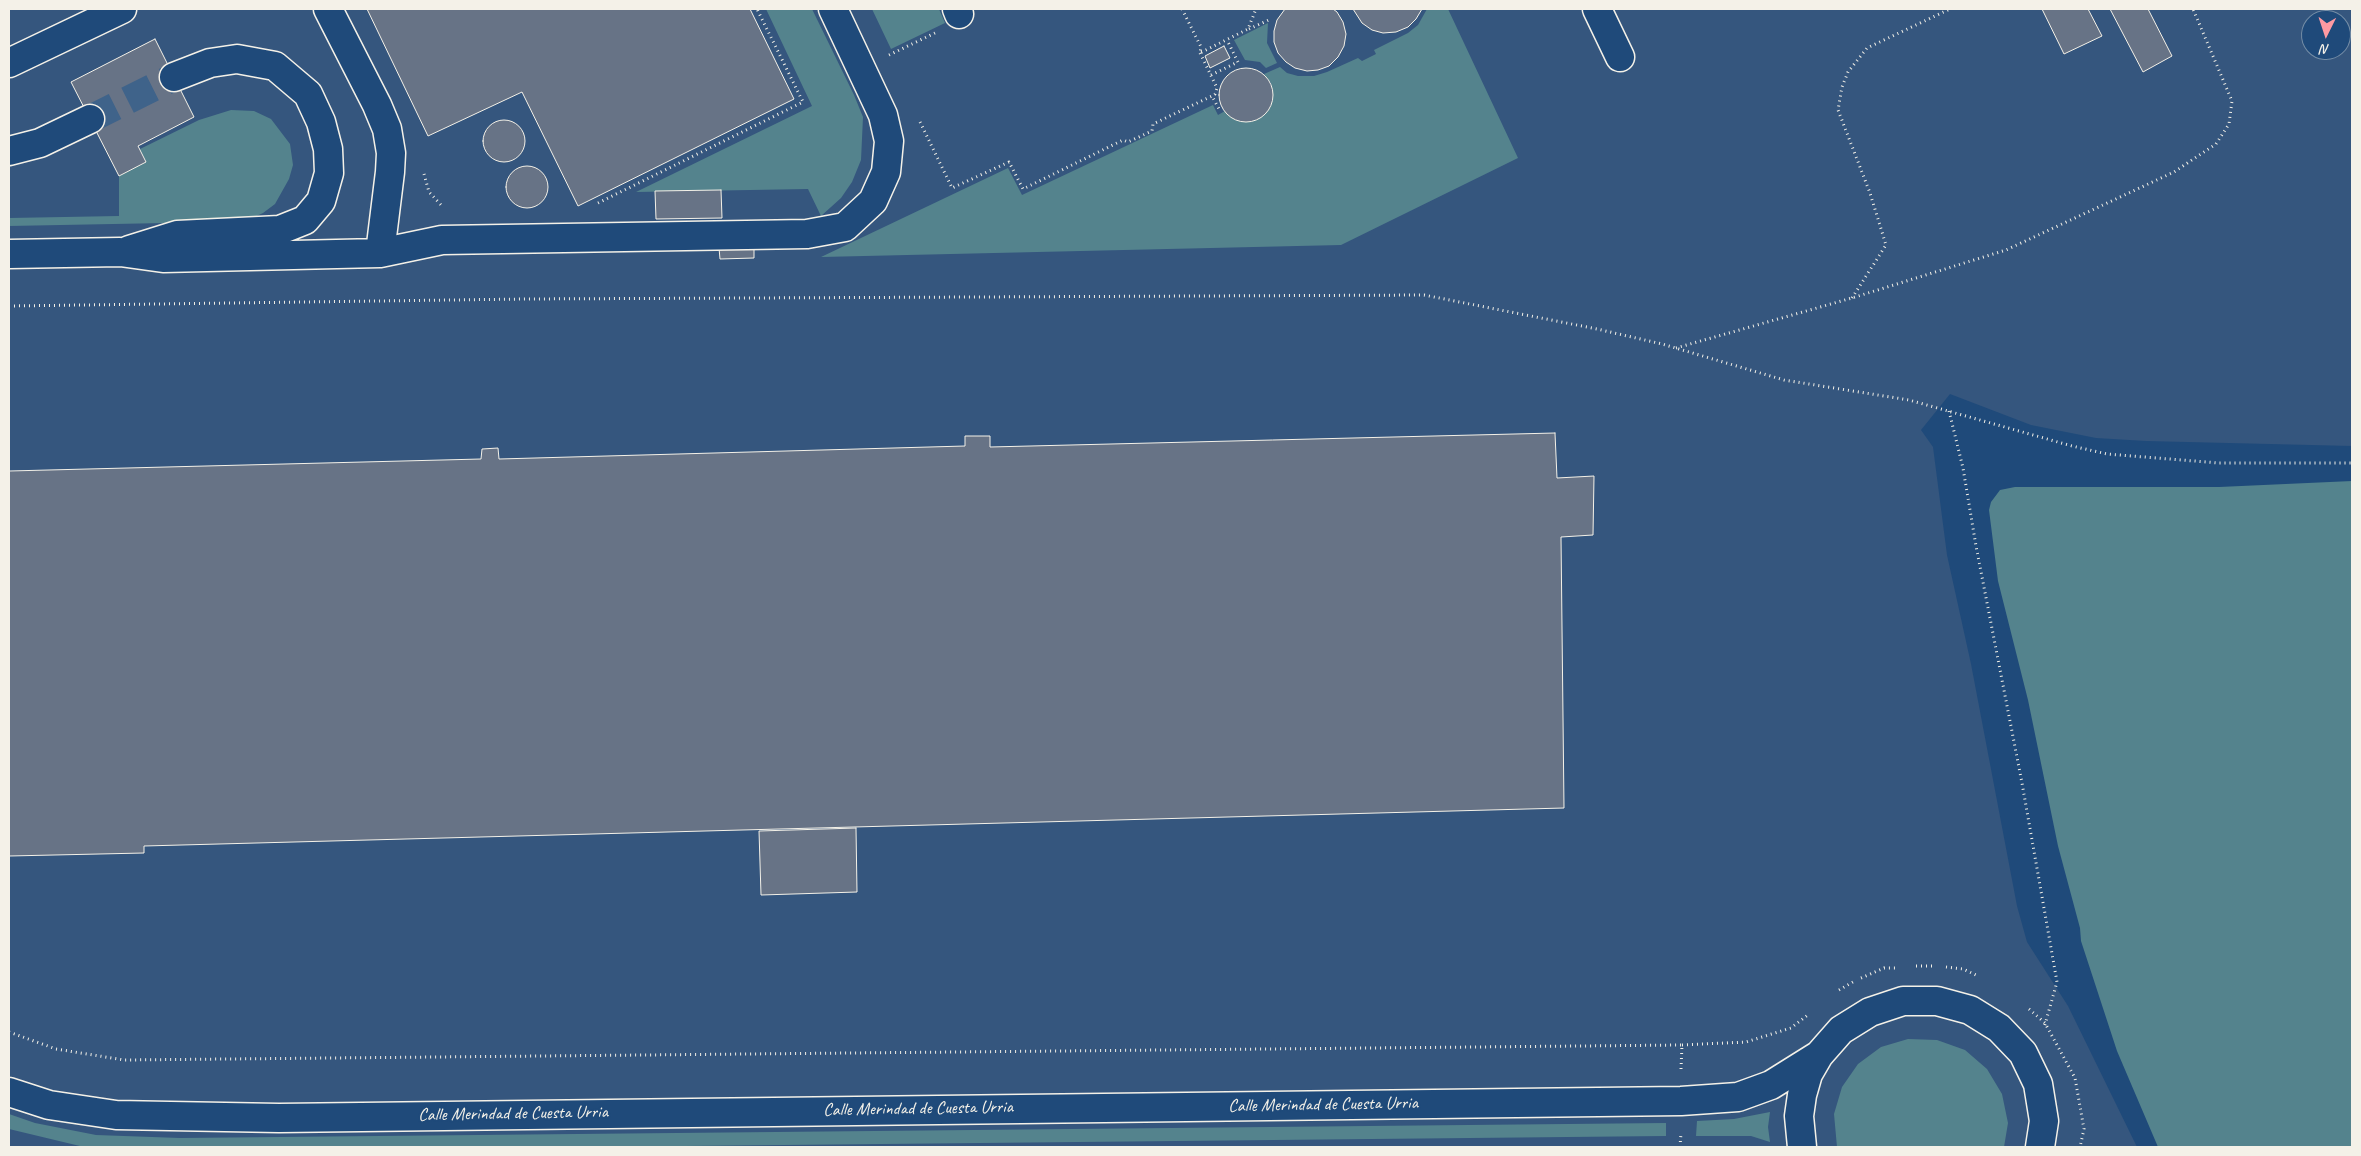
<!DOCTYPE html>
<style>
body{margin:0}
#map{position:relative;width:2361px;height:1156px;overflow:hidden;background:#1f4a7a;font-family:Caveat,sans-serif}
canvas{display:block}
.frame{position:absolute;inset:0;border:10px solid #f4f1e8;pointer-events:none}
.north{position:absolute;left:2301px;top:10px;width:50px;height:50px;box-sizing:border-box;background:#1f4a7a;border:1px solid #748da6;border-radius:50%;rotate:184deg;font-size:14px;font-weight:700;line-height:20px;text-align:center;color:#f4f1e8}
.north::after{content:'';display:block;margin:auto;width:18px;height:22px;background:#ff9aa2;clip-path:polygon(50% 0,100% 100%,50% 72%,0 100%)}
</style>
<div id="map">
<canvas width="2361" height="1156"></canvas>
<div class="frame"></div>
<div class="north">N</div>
</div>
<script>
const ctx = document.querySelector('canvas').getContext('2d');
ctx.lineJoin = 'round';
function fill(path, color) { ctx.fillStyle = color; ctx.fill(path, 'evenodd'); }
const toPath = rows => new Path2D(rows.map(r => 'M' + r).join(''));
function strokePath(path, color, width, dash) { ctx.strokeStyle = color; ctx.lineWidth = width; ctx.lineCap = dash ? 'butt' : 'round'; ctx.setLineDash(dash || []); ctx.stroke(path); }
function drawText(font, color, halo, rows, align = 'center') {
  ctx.font = font + ' Caveat,sans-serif'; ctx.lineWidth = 4; ctx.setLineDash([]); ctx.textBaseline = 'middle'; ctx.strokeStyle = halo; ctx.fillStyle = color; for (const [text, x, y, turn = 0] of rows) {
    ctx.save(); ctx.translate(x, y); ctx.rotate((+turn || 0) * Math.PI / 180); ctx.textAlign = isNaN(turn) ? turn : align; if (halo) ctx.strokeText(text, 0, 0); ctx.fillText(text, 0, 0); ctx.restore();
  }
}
fill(toPath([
 [9,9,2352,9,2352,446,2146,441,2096,438,2031,425,1950,394,1921,430,1933,447,1947,555,1971,664,2017,906,2027,942,2068,1006,2137,1147,9,1147],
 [2311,20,2341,20,2341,50,2311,50]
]), '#35567e');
fill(toPath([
 [766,9,812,9,854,95,863,117,861,160,852,182,841,198,821,216,808,189,636,192,812,106],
 [872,9,939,9,945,23,891,49],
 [1427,9,1448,9,1518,158,1341,245,821,257,1008,168,1022,195,1213,105,1218,115,1225,111,1233,118,1241,121,1258,119,1270,108,1273,97,1271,83,1264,74,1280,67,1287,73,1298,76,1314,76,1327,72,1358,58,1362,61,1376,54,1374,50,1408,33,1418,25],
 [1268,23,1267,43,1277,63,1266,68,1260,62,1245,60,1234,40],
 [231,110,254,111,271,119,290,144,293,165,289,179,275,204,263,213,248,220,218,222,9,226,9,218,119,216,119,176,146,162,140,149,199,120],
 [2352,481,2352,1147,2158,1147,2117,1051,2081,941,2080,928,2058,846,2028,700,1998,581,1989,510,1991,502,2000,490,2015,487,2219,487],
 [1908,1039,1937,1040,1965,1050,1987,1069,2002,1094,2008,1123,2004,1147,1837,1147,1834,1114,1842,1087,1858,1064,1881,1047],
 [1770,1112,1768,1127,1770,1142,1751,1136,1696,1136,1697,1121,1734,1119],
 [9,1114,35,1123,96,1135,180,1138,1666,1123,1666,1136,589,1147,84,1147,9,1129]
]), '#54838d');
const building = toPath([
 [367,9,750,9,794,99,578,206,522,92,428,136,367,9],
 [1285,9,1333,9,1337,12,1343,22,1346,34,1344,46,1338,57,1329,66,1318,70,1307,71,1295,68,1286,62,1278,53,1274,42,1274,31,1277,20,1285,9],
 [1353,9,1422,9,1416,19,1408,27,1396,32,1383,33,1372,30,1362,23,1353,9],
 [2042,9,2088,9,2102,36,2064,54,2042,9],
 [2110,9,2148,9,2172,56,2143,72,2110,9],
 [155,39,194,117,138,146,146,162,119,176,71,82,155,39],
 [1224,46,1230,58,1210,68,1205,56,1224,46],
 '1219 95a27 27 0 1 1 54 0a27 27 0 1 1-54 0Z',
 '483 141a21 21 0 1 1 42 0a21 21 0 1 1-42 0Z',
 '506 187a21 21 0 1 1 42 0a21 21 0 1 1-42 0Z',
 [721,190,722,218,656,219,655,191,721,190],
 [754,247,754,258,720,259,719,248,754,247],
 [1555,433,1557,478,1594,476,1593,535,1561,537,1564,808,144,846,144,853,9,856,9,471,481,459,482,449,498,448,499,459,965,446,965,436,990,436,990,447,1555,433],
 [856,828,857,892,761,895,759,831,856,828]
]);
fill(building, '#677386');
strokePath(building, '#f4f1e8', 1);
strokePath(toPath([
 [90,119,174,77]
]), '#3f638a', 28, [28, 14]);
const minor = toPath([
 [328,9,377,105,387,129,391,153,390,172,380,253],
 [957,9,959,14],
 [1597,9,1620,57],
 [9,63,122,9],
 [9,151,40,143,90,119],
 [129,250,177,235,280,230,305,220,321,201,329,173,328,149,321,122,308,94,275,66,237,59,210,63,174,77],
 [9,254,120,252,163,258,380,253,442,240,807,234,845,227,873,201,886,172,889,141,883,115,833,9],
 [9,1092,49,1105,116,1115,279,1118,1681,1101,1738,1097,1771,1085,1819,1055],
 [1802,1147,1799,1116,1802,1095,1808,1074,1819,1055,1841,1030,1870,1012,1903,1001,1937,1001,1970,1010,1999,1028,2023,1053,2038,1084,2044,1121,2040,1147]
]);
strokePath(minor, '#f4f1e8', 31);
strokePath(toPath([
 [1182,9,1201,47,1200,53,1248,29,1256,9],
 [1249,29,1271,19],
 [1200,53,1217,88,1215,94,1212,96],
 [889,55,935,33],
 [1211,75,1238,62,1227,40],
 [920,122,952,188,1009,162,1023,189,1123,140,1128,142,1152,131,1153,124,1212,96,1219,109],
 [424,174,429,192,443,207],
 [598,203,803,102,757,9],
 [1852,298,1886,245,1870,193,1838,110,1842,87,1848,72,1867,48,1950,9],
 [9,306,525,299,1424,295,1597,329,1662,344,1784,380,1909,400,2072,446,2107,454,2219,463,2352,463],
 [1676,348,1852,298,2006,250,2174,172,2216,144,2229,124,2232,101,2193,9],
 [1949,411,1963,468,1976,546,2022,783,2057,982,2044,1028],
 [1916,966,1935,966],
 [1946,967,1963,969,1978,976],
 [1861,978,1884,968,1895,968],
 [1839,990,1853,982],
 [2029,1009,2045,1023,2075,1078,2084,1129,2080,1147],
 [9,1032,56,1049,124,1060,1682,1045,1681,1069],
 [1682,1045,1746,1042,1791,1028,1809,1014],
 [1680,1147,1681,1133]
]), '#f4f1e8', 3, [1, 4]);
strokePath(minor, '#1f4a7a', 28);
drawText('18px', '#f4f1e8', '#1f4a7a', [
 ["Calle Merindad de Cuesta Urria",1323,1105,-1],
 ["Calle Merindad de Cuesta Urria",918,1109,-1],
 ["Calle Merindad de Cuesta Urria",513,1114,-1]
]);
</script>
